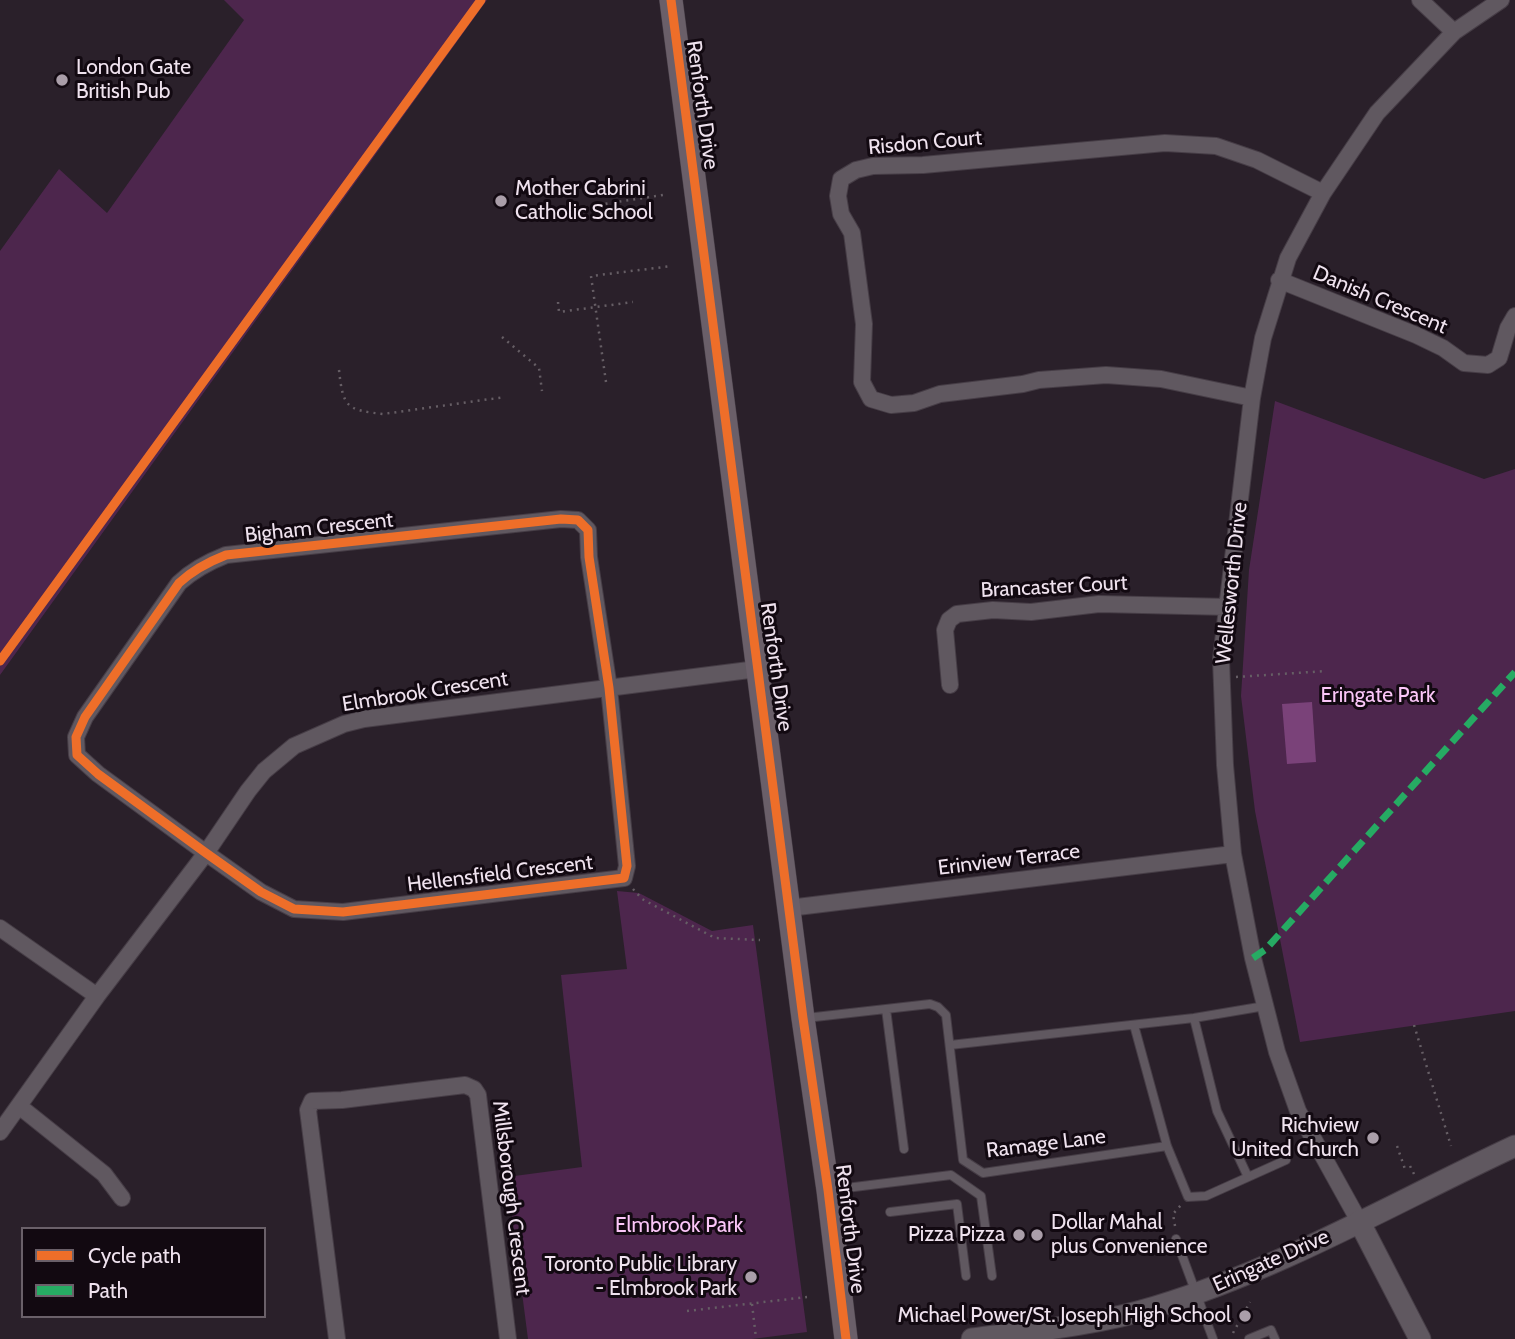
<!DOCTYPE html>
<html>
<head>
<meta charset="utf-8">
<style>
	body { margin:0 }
	#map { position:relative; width:1515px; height:1339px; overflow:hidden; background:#2a202a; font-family:Cabin,sans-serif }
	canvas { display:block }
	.legend { position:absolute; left:21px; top:1227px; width:245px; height:91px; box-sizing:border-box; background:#120911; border:2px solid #6a6069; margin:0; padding:9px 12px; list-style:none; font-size:21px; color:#efe2ee }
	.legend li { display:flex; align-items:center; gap:14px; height:35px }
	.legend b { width:35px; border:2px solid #6a6069 }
</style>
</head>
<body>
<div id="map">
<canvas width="1515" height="1339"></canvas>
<ul class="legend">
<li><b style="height:9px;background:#ee6e29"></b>Cycle path</li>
<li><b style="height:9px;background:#26ab63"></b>Path</li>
</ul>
</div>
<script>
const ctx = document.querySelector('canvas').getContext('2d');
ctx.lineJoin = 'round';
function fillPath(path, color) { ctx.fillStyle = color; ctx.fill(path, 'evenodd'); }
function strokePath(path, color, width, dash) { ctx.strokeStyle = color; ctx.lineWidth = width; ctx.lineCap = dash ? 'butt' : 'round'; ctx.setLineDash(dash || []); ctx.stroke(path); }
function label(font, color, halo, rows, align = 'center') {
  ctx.font = font + ' Cabin,sans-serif'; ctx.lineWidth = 6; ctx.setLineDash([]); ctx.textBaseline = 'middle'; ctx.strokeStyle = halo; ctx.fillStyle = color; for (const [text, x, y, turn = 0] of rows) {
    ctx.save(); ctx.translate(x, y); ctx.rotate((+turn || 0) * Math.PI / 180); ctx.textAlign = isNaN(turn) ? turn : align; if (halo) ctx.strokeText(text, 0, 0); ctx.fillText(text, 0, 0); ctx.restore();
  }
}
fillPath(new Path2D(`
	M224 0H487L0 675V251L59 169 107 213 244 20Z
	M1275 401 1484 479 1515 469V1011L1300 1042 1255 811 1241 696 1249 570Z
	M617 891 639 893 712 931 753 925 807 1332 752 1339H528L507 1177 582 1167 561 975 627 969Z`), '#4d264d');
fillPath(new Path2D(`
	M1312 702 1316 762 1287 764 1282 704Z`), '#7a4279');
const service = new Path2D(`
	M886 1009 904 1149
	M806 1018 930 1004 938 1007 946 1015 963 1160 983 1173 1167 1146
	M1194 1018 1217 1111 1248 1177
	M1134 1025 1167 1146 1188 1197 1206 1196 1286 1160
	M950 1045 1194 1018 1265 1006
	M830 1190 951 1175 981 1196 992 1276
	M890 1212 957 1204 966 1276
	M1176 1239 1213 1339
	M1249 1339 1271 1330 1275 1339`);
const minor = new Path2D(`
	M1420 0 1454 32
	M1279 280 1416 335 1443 348 1464 363 1488 365 1499 358 1508 328 1515 316
	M1252 398 1161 379 1106 375 1039 380 1023 384 940 394 914 403 891 405 871 399 862 382 864 324 852 233 841 214 838 196 841 179 856 170 873 166 923 165 1165 143 1216 146 1257 160 1323 193
	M561 519 578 520 588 530 589 557 609 688 627 866 624 878 343 912 294 909 261 892 206 853 98 774 77 755 76 737 85 717 179 583C193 570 208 562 226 555Z
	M950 685 945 630 949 620 957 614 993 610 1031 612 1099 604 1229 607
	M789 908 1233 854
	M0 928 97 996
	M19 1106 104 1174 122 1198
	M0 1132 97 996 206 853 248 791 264 771 294 746 344 724 364 719 757 669
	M1359 1221 1298 1111 1277 1052 1253 958 1233 854 1225 765 1221 659 1252 398 1263 338 1288 258 1323 193 1377 113 1454 32 1501 0
	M337 1339 308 1110 312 1101 342 1100 465 1085 474 1089 478 1095 508 1339`);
const tertiary = new Path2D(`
	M1359 1221 1420 1339
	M972 1339C1033 1331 1096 1325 1155 1307 1281 1269 1397 1201 1515 1146`);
const secondary = new Path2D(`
	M671 0 803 1018 828 1190 846 1339`);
strokePath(service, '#463d46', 10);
strokePath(minor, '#463d46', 18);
strokePath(tertiary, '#463d46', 23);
strokePath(secondary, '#463d46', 24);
strokePath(new Path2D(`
	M564 210 663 195
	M558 302 559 312 633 302
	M502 337 539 368 542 391
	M339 370C343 407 346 410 383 414L505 397
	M606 382 591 276 672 266
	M1236 677 1326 671
	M633 889 642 899 715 938 760 940
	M1414 1025 1451 1146
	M1397 1146 1405 1169
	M1410 1166 1414 1174
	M1175 1226 1173 1214 1181 1205
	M752 1304 756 1338
	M687 1311 807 1297
	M1233 1333 1250 1302`), '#665e65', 2.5, [2, 5]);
strokePath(service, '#605860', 8);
strokePath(minor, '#605860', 16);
strokePath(tertiary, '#605860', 21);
strokePath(secondary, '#6a5f69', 23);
strokePath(new Path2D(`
	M1253 958 1266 949 1515 672`), '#26ab63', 7, [14, 7]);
strokePath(new Path2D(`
	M671 0 803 1018 828 1190 846 1339
	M561 519 578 520 588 530 589 557 609 688 627 866 624 878 343 912 294 909 261 892 206 853 98 774 77 755 76 737 85 717 179 583C193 570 208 562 226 555Z
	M0 661 481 0`), '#ee6e29', 9);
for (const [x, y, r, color] of [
	[62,80,7,"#aa9ea9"],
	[501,201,7,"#aa9ea9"],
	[1373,1138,7,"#aa9ea9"],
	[1019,1235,7,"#aa9ea9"],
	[1037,1235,7,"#aa9ea9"],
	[751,1277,7,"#aa9ea9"],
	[1245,1316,7,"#aa9ea9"]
]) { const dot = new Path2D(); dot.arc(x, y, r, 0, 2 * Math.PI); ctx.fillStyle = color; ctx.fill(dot); strokePath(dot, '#120911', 2.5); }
label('21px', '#efe2ee', '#120911', [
	["London Gate",76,68,"left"],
	["British Pub",76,92,"left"],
	["Mother Cabrini",515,189,"left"],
	["Catholic School",515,213,"left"],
	["Richview",1359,1126],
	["United Church",1359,1150],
	["Dollar Mahal",1051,1223,"left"],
	["plus Convenience",1051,1247,"left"],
	["Pizza Pizza",1005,1235],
	["Toronto Public Library",737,1265],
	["- Elmbrook Park",737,1289],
	["Michael Power/St. Joseph High School",1231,1316]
], 'right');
label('21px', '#efe2ee', '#120911', [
	["Renforth Drive",702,105,82],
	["Risdon Court",925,143,-5],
	["Danish Crescent",1380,300,23],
	["Bigham Crescent",319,528,-6],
	["Wellesworth Drive",1232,583,-84],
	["Brancaster Court",1054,587,-3],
	["Renforth Drive",776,667,82],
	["Elmbrook Crescent",425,692,-9],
	["Erinview Terrace",1009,860,-7],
	["Hellensfield Crescent",500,874,-7],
	["Ramage Lane",1046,1144,-7],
	["Millsborough Crescent",511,1198,83],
	["Renforth Drive",850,1229,83],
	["Eringate Drive",1271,1261,-24]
]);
label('21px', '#fbc6f8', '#120911', [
	["Eringate Park",1378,696],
	["Elmbrook Park",679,1226]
]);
</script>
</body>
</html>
